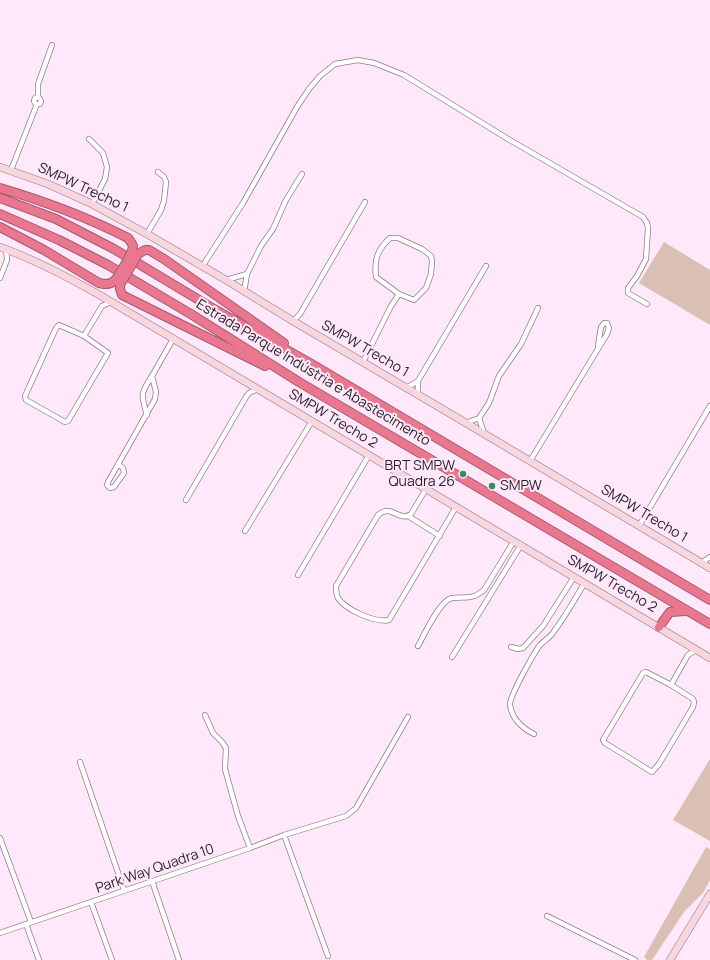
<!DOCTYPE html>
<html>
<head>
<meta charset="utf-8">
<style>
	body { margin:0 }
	canvas { display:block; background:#ffe8fa }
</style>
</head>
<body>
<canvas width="710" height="960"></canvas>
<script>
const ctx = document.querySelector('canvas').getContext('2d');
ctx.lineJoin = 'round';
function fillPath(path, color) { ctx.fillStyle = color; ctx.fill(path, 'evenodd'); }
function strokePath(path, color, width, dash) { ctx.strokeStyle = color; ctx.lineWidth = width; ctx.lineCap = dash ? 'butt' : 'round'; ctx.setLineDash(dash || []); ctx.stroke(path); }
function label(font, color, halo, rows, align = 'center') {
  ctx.font = font + ' Manrope,sans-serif'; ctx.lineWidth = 4; ctx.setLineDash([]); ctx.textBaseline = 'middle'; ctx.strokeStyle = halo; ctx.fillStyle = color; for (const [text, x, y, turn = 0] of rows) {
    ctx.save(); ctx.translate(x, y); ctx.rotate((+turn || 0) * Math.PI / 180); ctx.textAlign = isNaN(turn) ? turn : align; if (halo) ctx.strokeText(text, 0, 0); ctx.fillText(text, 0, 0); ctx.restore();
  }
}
fillPath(new Path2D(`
	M664 242 710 270V325L639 283Z
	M710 759V841L673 820Z
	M706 847 710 849V880L703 893 684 912 652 960H647L644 957Z`), '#dabfb5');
const street = new Path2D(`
	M38 97 35 98 34 101 35 103 37 104H40L41 101 40 99 38 97V84L52 45
	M89 139 103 153 107 167 105 179 92 204
	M11 170 37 104
	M147 234 161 210 164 201 166 182 164 177 158 172
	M202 267 243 203 297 107 309 89 320 76 335 64 358 60 374 63 404 75 508 139 643 217 647 223 648 228 646 259 637 276 628 288V293L647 304
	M0 278 7 260 6 249
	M226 280 247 274
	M244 292 247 274 261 246 273 229 286 200 302 174
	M293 321 300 314 365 202
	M59 325 84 336 108 353 68 421 65 422 26 400 25 396 56 328Z
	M84 336 102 306 111 302
	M363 362 391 306 399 294 414 300 426 288 431 274 432 261 431 256 422 249 398 238H390C377 250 374 260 376 277L399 294
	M418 381V395
	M406 388 418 381 486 266
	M147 415C141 395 140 394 152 376
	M479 418 484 433
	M466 423 479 418 489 403 499 376 521 344 538 308
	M530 461 607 334 609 328 607 323H604L601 327 598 346
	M118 464 123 468 124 473 114 487 110 488 107 485 108 482 155 399 156 392 152 376 173 339
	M426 489 411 514C399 523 392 503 378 515L336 586C336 591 336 594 338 598 346 610 375 623 389 620L456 507
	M186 500 246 397 249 393 258 389
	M408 516 440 536
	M639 526 710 406
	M245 531 312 421
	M701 563 710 557
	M298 575 369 455
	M418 646C424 635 440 600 452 598 466 596 470 601 484 590L514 541
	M511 647 518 649 523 648 543 626 574 577
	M452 657 521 545
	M646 672 671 685 693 699 694 702 693 707 659 764 652 772 605 743 603 740 643 673Z
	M671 685 688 655 696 650
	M205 715 213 733 222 742 226 748 225 769 238 816 250 848
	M534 734C522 728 512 718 510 705 509 697 534 653 540 645 545 640 551 637 555 630 566 615 575 599 584 584
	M80 762 124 890
	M284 835 328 956
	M0 838 31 922
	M152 881 179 960
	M91 902 112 960
	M547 916 635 960
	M26 924 39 960
	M0 933 250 848 284 835 346 816 356 808 408 717`);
const secondary = new Path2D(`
	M0 167 48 184 90 203 147 234 226 280 293 321 466 423 710 568
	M0 247C36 260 70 278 103 297L710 658
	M670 960 710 894`);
const highway = new Path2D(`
	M0 188C44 201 87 217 128 238
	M0 198 56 219 114 249 209 306 310 363 710 600
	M0 214 59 240 108 265 194 316 299 382 710 624
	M0 227 44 250 99 283 104 284
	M149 250 164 259 284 343
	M122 295 265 366
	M659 627 670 612 686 611`);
strokePath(street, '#8f7b8b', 6);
strokePath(secondary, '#8f7b8b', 8);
strokePath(highway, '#a65a6b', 10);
strokePath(street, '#fff', 4.5);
strokePath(secondary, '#f8d6dd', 7);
strokePath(highway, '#e9778f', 8);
const highwayBridge = new Path2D(`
	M104 284C107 284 110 284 113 282 118 278 133 252 133 246 132 243 130 241 128 238
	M122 295 120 289V285L138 254 145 250H149`);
strokePath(highwayBridge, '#a65a6b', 10, []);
strokePath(highwayBridge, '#e9778f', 8);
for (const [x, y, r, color] of [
	[463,474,4,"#358e63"],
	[492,486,4,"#358e63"]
]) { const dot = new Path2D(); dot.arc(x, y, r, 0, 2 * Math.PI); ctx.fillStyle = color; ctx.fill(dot); strokePath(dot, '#ffe8fa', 1.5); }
label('14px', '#2b2329', '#ffe8fa', [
	["SMPW Trecho 1",83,188,25],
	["SMPW Trecho 1",365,349,30],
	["Estrada Parque Indústria e Abastecimento",313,373,31],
	["SMPW Trecho 2",333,419,31],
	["SMPW Trecho 1",644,514,31],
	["SMPW Trecho 2",612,584,30],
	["Park Way Quadra 10",155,869,-19]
]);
label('14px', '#2b2329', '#ffe8fa', [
	["BRT SMPW",455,466],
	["Quadra 26",455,482],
	["SMPW",500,486,"left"]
], 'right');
</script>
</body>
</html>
